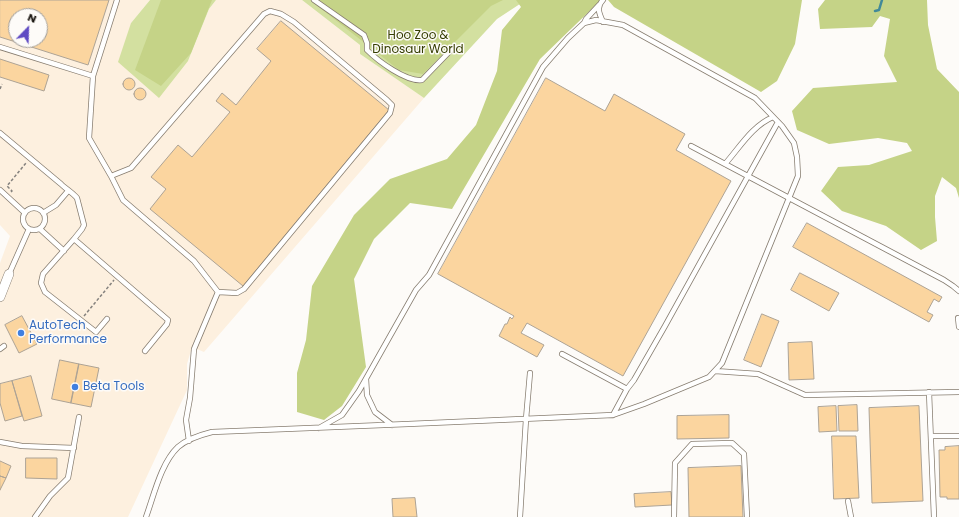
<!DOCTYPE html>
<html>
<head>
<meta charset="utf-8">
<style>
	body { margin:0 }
	#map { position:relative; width:959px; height:517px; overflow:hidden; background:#fdfbf8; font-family:Poppins,sans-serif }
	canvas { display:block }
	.north { position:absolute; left:8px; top:8px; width:40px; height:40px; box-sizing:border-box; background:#fdfbf8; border:1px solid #a19e9a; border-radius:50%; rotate:23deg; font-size:11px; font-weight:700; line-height:16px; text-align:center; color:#17130e }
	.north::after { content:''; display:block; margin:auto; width:14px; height:18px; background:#5f4bc3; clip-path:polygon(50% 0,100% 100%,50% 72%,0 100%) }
</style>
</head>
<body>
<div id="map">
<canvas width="959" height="517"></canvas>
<div class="north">N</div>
</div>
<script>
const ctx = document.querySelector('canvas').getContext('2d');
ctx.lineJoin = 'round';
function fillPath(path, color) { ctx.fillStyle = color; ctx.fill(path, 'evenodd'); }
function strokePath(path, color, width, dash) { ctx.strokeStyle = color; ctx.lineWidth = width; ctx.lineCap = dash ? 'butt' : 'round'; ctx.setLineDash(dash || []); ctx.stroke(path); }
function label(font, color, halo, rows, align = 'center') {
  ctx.font = font + ' Poppins,sans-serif'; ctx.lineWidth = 3; ctx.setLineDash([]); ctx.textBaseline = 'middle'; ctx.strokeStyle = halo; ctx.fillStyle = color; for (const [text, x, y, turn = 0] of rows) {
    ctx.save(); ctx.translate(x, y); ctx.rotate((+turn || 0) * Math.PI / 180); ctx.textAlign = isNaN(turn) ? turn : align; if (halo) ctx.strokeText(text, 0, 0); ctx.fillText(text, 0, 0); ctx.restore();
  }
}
fillPath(new Path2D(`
	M0 0H150L131 23 188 61 209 9 216 0H302L360 45V54L424 98 204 352 192 347 187 364V390L128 517H0V263L10 236 0 225ZM16 16H40V40H16Z`), '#fdf0df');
fillPath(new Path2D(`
	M150 0H216L209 9 188 61 159 98 118 62 131 23Z
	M302 0H526L497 19 424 98 360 54V45Z`), '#d3e0a0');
fillPath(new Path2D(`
	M161 0H212L191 53 161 86 135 70Z
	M310 0H503L491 6 423 74 399 70Z
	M516 0H601L540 59 452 209 410 203 374 239 354 279 366 367 342 406 324 420 297 412V373L306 340 312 286 354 215 390 179 447 159 476 125 497 71 502 30 521 7Z
	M608 0H802L795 44 777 81 761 92 614 7Z
	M825 0H927L928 25 937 69 959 92V198L956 188 942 177 935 196V217L937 241 921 250 886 226 842 211 821 191 838 167 869 165 912 151 907 143 878 138 829 144 797 130 792 111 813 88 897 82 884 56 890 19 880 16 872 27 820 29 818 9Z`), '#c5d387');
strokePath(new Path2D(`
	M875 11 879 10 882 0`), '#428999', 2.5);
const building = new Path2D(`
	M0 0H109L88 65 0 37ZM16 16H40V40H16Z
	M281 21 389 110 243 286 150 209 166 189 151 177 178 145 192 157 230 112 216 101 222 93 236 105 271 61 257 49Z
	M0 59 49 75 44 91 0 77Z
	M123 84a6 6 0 1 1 12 0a6 6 0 1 1-12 0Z
	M546 78 605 111 614 94 685 134 676 150 731 181 623 376 527 323 521 333 544 345 537 357 499 336 505 324H507L510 317 512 319 514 316 438 274Z
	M134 94a6 6 0 1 1 12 0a6 6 0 1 1-12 0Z
	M807 223 942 297 939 302 934 299 927 312 933 315 929 322 793 247Z
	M800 273 839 293 829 311 791 290Z
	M762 314 779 321 761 367 744 360Z
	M22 316 37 344 19 353 5 325Z
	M812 342 814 379 789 380 788 343Z
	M60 360 79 364 71 403 52 399Z
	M79 364 99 368 91 407 71 403Z
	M31 376 42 416 24 421 12 381Z
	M12 381 22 416 5 421 0 403V384Z
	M857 405 858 431H839L838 406Z
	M836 406 837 431 819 432 818 407Z
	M919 406 923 501 872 503 869 408Z
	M729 415V438L677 439V416Z
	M832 436H856L859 498 834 499Z
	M959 446V499H947V497H940L939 450H945V447Z
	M26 458H57V479L26 478Z
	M0 461 11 466 6 478 0 476Z
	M741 466 743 517H689L688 468Z
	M0 476 6 478 0 490Z
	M671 492 672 505 635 507 634 494Z
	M415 498 417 517H393L392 499Z`);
fillPath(building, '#fbd59f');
strokePath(building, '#ada395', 1);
const lane = new Path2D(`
	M117 0 93 76 89 138 111 176 123 200 194 261 218 292
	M314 0 364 35 367 43V50C378 61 406 82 422 80L452 49
	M603 22C599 13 596 7 603 0
	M584 23 586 19 599 5
	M0 47 93 76
	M0 133 61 184C66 189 73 193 77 198L84 225 82 229 74 239 168 320 167 324 145 351
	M691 146 944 280 953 286 959 291
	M725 164C740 147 752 126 773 117
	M111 176 131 168 264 14 270 11 281 14 294 22 387 100 392 105 390 113 244 289 237 293 218 292
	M0 190 25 213
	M23 219a11 11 0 1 1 22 0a11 11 0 1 1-22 0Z
	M43 213 56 205 68 191
	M40 229 64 251
	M74 239 43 274 41 283 45 292 96 332 107 319
	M9 274 29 229
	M958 318 959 327
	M0 349 4 346
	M562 354 627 389 613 415
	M715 371 758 374 805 395 959 392
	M366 379 367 395 375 412 392 425
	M627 389 634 380 665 326 778 122
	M929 392 934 517
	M931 436H959
	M189 441 186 420 190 398 194 349 218 292
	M0 442 22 446 74 448
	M848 501 851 517
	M35 517 50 496 68 478 79 417
	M146 517C154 495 161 463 178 447 187 439 200 435 212 432 346 427 479 421 613 415L644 404 709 377 722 363 798 176 797 157 794 143 782 126 755 98 623 25 596 20 584 23 568 38 543 67 429 275 416 290 359 391 342 415 319 428
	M520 517 526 419 530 373
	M674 517 675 463 692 444 732 443 744 454 747 517`);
const street = new Path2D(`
	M0 297 9 274`);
strokePath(lane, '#877d70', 6);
strokePath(street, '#877d70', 10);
strokePath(new Path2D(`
	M0 89 2 84
	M11 192 12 191 7 186 26 163
	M84 316 114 280`), '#85827e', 1.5, [3, 2]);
strokePath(lane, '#fff', 4.5);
strokePath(street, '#fff', 9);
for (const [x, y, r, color] of [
	[21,333,4,"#3f7fe0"],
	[75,387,4,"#3f7fe0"]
]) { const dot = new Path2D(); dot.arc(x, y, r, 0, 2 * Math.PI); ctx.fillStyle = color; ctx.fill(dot); strokePath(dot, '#fdfbf8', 1.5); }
label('12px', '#353d01', '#fdfbf8', [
	["Hoo Zoo &",418,36],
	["Dinosaur World",418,50]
]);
label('12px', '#366cbe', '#fdfbf8', [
	["AutoTech",29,326],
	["Performance",29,340],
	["Beta Tools",83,387]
], 'left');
</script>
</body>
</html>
